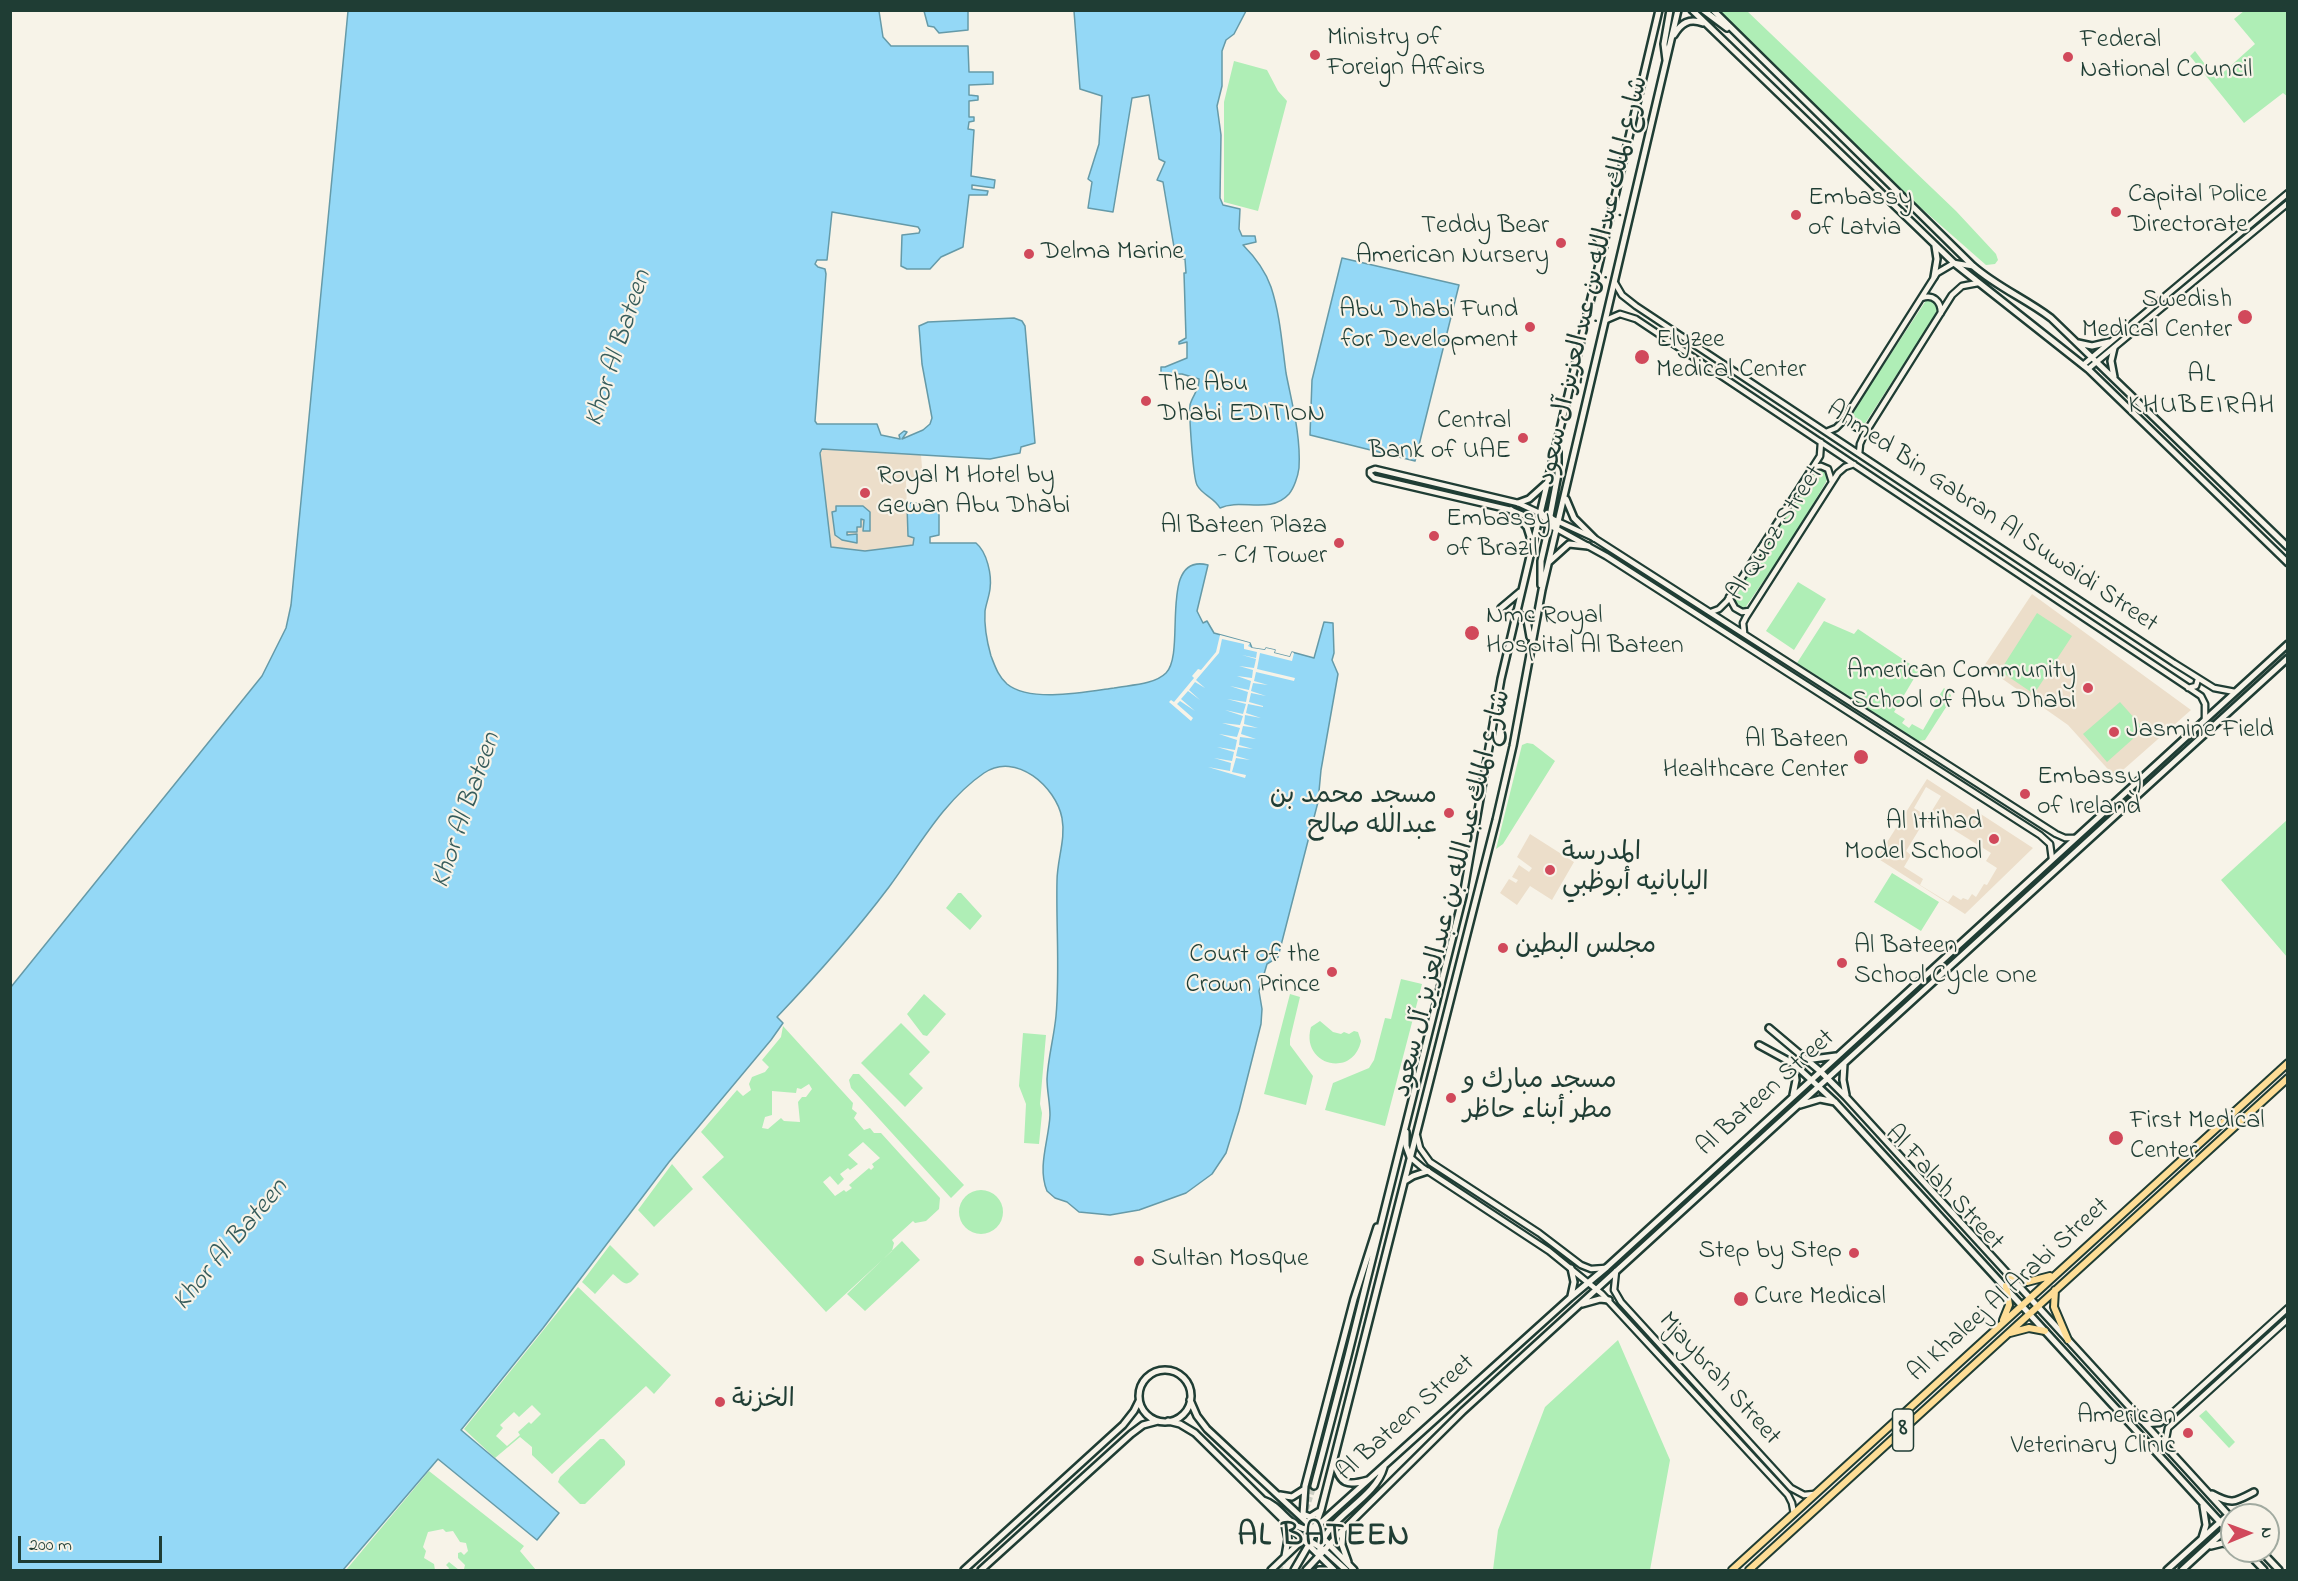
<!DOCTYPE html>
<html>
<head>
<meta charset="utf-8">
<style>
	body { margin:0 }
	#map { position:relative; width:2298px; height:1581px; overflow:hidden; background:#f7f3e8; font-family:"Indie Flower",sans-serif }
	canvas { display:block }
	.frame { position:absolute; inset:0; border:12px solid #1f3d34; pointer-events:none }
	.north { position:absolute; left:2220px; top:1503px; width:60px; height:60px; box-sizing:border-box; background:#f7f3e8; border:2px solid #a1aaa0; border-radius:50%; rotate:89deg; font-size:16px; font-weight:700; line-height:24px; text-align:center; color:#1f3d34 }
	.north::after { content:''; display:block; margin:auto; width:21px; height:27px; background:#d1495b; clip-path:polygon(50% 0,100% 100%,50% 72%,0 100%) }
	.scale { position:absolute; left:18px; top:1536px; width:144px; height:27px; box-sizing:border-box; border:3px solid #1f3d34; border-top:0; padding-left:8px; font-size:18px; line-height:21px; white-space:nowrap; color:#1f3d34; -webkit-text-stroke:4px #f7f3e8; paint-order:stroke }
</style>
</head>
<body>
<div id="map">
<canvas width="2298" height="1581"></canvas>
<div class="frame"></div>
<div class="north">N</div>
<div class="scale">200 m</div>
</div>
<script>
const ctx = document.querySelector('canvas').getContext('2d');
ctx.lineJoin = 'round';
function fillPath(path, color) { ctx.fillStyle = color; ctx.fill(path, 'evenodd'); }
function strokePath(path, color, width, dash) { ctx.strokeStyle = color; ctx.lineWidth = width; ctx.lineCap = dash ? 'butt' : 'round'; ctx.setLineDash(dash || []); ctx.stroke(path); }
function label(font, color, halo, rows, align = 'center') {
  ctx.font = font + ' "Indie Flower","Playpen Sans Arabic",sans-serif'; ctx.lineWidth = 4.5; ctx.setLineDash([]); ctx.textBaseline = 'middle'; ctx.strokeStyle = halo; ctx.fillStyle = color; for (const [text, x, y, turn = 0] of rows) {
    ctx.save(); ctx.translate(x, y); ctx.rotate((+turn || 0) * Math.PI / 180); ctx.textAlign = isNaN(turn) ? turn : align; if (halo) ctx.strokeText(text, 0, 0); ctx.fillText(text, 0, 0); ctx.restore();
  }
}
fillPath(new Path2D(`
	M825 448 921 455 923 480 906 481 908 536 914 538 913 545 866 551 831 547 820 453Z
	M2032 594 2191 710 2115 777 2068 725 1984 666Z
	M1927 779 2033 848 1965 914 1877 858ZM1926 787 1941 796 1928 817 1914 808ZM1937 811 1957 824 1954 830 1991 853 1986 861 1997 868 1987 885 1984 884 1976 897 1972 894 1968 900 1963 898 1961 900 1953 895 1948 902 1920 885 1923 879 1904 867 1911 855 1906 851 1925 820 1929 823Z
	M1530 834 1574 862 1552 900 1530 886 1517 905 1500 893 1509 879 1516 883 1518 880 1512 877 1519 865 1529 872 1532 868 1517 857Z`), '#ecdeca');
fillPath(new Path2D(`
	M1718 11H1747L1956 211 1996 254 1998 260 1995 264 1986 265 1888 179Z
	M2244 11H2287L2288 97 2283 93 2244 123 2190 56 2195 51 2216 79 2255 44 2234 19Z
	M1234 61 1267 70 1278 91 1287 101 1258 211 1224 202V102Z
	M1929 299 1935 300 1939 306 1938 311 1864 425 1861 427 1853 426 1850 416 1925 302Z
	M1822 469 1828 475 1826 482 1791 541 1745 608 1740 610 1733 602C1747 576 1800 480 1822 469Z
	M1798 582 1826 599 1794 650 1766 631Z
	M2037 613 2072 636 2034 694 2000 671Z
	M1824 621 1854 634 1858 629 1919 670 1894 712 1905 719 1902 723 1909 728 1912 724 1923 730 1938 704 1935 702 1944 688 1951 695 1950 701 1925 740 1918 741 1797 663Z
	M2120 702 2144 729 2107 762 2083 734Z
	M1527 743 1533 744 1555 761 1503 844 1496 849 1522 745Z
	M2287 820V957L2221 880Z
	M1892 873 1939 902 1921 931 1874 902Z
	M958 893H961L982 916 970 930 946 908Z
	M1401 979 1422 984 1385 1126 1325 1110 1333 1083 1369 1068 1374 1060 1385 1018 1391 1019Z
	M924 994 946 1014 927 1036 923 1035 907 1014Z
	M1290 994 1300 997 1290 1039V1045L1313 1076 1306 1105 1264 1094Z
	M1320 1021 1333 1032 1341 1034 1344 1032 1349 1034 1354 1031 1358 1032 1361 1041C1353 1079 1300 1065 1311 1027Z
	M901 1023 930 1052 909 1074 923 1088 905 1107 861 1063Z
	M783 1026 853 1103 852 1109 857 1113 854 1118 864 1130 870 1128 874 1133H881L940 1198 939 1209 926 1221 915 1223 913 1221 892 1240 894 1243 892 1251 826 1312 702 1177 724 1157 701 1132 737 1090 743 1096 751 1090 749 1084 752 1077 765 1072 769 1067 762 1060 781 1037ZM809 1084 812 1089 806 1097H802L798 1102 800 1122 784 1121 781 1118 768 1129 762 1128 765 1117 772 1115V1091L796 1093 797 1088 801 1089ZM863 1142 880 1158 872 1164 874 1167 871 1170 869 1168 849 1185 852 1188 846 1192 844 1190 835 1196 823 1182 830 1176 838 1185 844 1179 840 1174 848 1168 850 1170 858 1164 848 1155Z
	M1023 1033 1046 1035 1040 1104 1042 1113 1039 1144 1024 1143 1026 1104 1019 1086Z
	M853 1074H859L964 1185 951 1198 851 1088 849 1080Z
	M672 1164 693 1189 654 1227 638 1210Z
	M959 1212a22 22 0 1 1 44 0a22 22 0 1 1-44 0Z
	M902 1241 920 1260 865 1311 847 1294Z
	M610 1245 639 1274C626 1288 626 1285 613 1274L595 1294 582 1282Z
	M578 1287 671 1375 654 1394 646 1386 552 1474 532 1455V1447L520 1437 495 1458 464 1429ZM532 1405 541 1414 531 1424 529 1422 518 1432 520 1435 507 1446 496 1436 503 1428 500 1425 514 1412 519 1417Z
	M1618 1340 1670 1460 1650 1570H1493L1498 1530 1545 1407Z
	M2206 1410 2235 1442 2229 1448 2199 1416Z
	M600 1439H604L625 1461V1465L585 1504H580L558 1482 560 1477Z
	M429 1471 524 1546 520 1551 536 1570H448L449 1568 446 1565 449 1562 459 1570 464 1569 465 1565 458 1558V1553L461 1552 464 1555 468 1551 466 1543 460 1542 453 1531 446 1532 443 1529 428 1532 423 1547 426 1551 424 1558 434 1564 435 1570H346Z`), '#afeeb6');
const water = new Path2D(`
	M348 11H879L883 37 891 46H968L969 72H993V84L969 85V95L978 96V100L969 101V117H974V121L969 122 968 129 974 130 971 176 995 180 994 188 972 185V189L988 191 987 195H969L963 247 941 257 930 269H907L901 266 902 235 919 233 920 230 918 227 832 212 827 260H817L815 264 818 267 825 269 826 274 815 421 817 424H877L881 435 900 439 899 435 904 431 907 432 902 439 923 430 930 424 932 418 922 364 919 326 928 322 1014 318 1022 321 1025 326 1035 443 1021 447 1020 453 990 459 822 449 820 453 831 547 865 551 913 545 914 538 908 536 907 505 910 503 937 504 939 508V535L930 537V543H976C987 552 992 575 990 589 989 597 986 604 985 611 984 626 987 642 991 656 995 666 998 676 1007 684 1030 703 1086 692 1114 688 1129 685 1154 685 1166 673 1187 652 1157 552 1208 565L1197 611 1203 623 1207 621 1214 633 1250 643 1252 648 1265 650 1266 648 1275 650 1274 653 1290 657 1292 652 1314 658 1324 622 1333 623 1334 653 1332 660 1338 674 1321 770 1318 802 1278 957 1267 964 1259 991 1262 1009 1261 1024 1239 1111 1226 1153 1212 1174 1186 1193 1139 1210 1110 1215 1079 1212 1067 1202 1055 1198 1047 1191C1037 1167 1049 1140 1050 1115 1050 1103 1047 1091 1047 1079 1048 1058 1054 1037 1056 1016 1060 972 1056 926 1057 881 1057 860 1066 839 1062 818 1056 787 1016 751 984 773 943 801 918 848 889 887 855 932 816 976 777 1017L783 1023 771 1040 669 1162 543 1328 461 1430 559 1513 537 1540 438 1459 343 1570H11V987L262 676 286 628 291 605Z
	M924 11H968V30L939 33 934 27 928 26Z
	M1074 11H1246L1234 34 1226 40 1222 51V86L1217 106 1221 135 1220 198 1223 205 1240 209 1239 229 1242 236H1255L1256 242 1243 245C1256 258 1265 270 1271 287 1280 314 1282 344 1286 373 1292 404 1301 436 1299 468 1298 476 1294 488 1289 494 1270 515 1241 498 1220 508 1214 497 1202 495 1197 485 1193 477 1189 415 1190 405 1192 396 1200 389 1199 379L1182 374H1161V367H1165L1187 358V342L1179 344V342L1186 338 1184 273H1186L1185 259H1176L1163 182 1157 180 1165 162 1159 159 1149 95 1132 98 1113 212 1088 208 1092 182 1088 179 1099 144 1102 96 1080 89Z
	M1342 258 1459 285 1415 461 1310 435 1312 380Z
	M836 506H863L870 512V531H863L864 520 861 519V527H857V532H847V535L857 534V543L842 540 835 535 832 512 836 511Z`);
fillPath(water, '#94d8f6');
strokePath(water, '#659aa8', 1.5);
fillPath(new Path2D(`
	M1220 635 1250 643 1248 646 1252 648 1265 650 1266 648 1275 650 1274 653 1290 657 1292 652 1294 653 1292 661 1260 653 1257 669 1295 678 1294 681 1256 672 1254 681 1268 685 1253 683 1251 691 1266 696 1251 693 1249 702 1263 706V707L1248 704 1246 713 1261 718 1245 715 1244 724 1258 728 1243 726 1241 734 1256 739 1240 737 1239 745 1253 749 1238 747 1236 756 1250 760 1236 758 1232 772 1246 775 1245 778 1208 767 1230 771 1231 763 1214 758 1232 761 1234 752 1217 747 1235 750 1237 740 1219 734 1237 737 1240 728 1222 723 1240 725 1243 716 1225 710 1243 714 1246 704 1227 699 1246 702 1248 692 1230 686 1249 690 1251 681 1237 676 1252 678 1253 670 1239 666 1254 668 1256 659 1242 655 1256 658 1257 652 1244 649V644L1222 639 1219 653 1196 680 1205 688 1195 682 1189 690 1200 700 1188 691 1181 699 1195 711 1180 701 1177 704 1193 718 1191 721 1169 702 1171 700 1174 702 1194 678 1192 676 1198 669 1201 670 1216 652Z`), '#f7f3e8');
strokePath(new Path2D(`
	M1279 1570 1297 1539 1314 1486`), '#cccfc4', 5, [5, 2.5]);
const tertiary = new Path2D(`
	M1615 283 1622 295 1636 306 2174 663 2214 688 2235 692
	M1922 298C1933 294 1941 301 1941 313
	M1606 320 1620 314 1636 319 2201 696 2205 704V719
	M2083 365 2288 193
	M2088 369 2288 203
	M1848 413C1848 425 1857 432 1868 427
	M1826 432 1836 428 1843 421 1937 273 1954 263 1972 266
	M1859 454 1860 444 1864 435 1952 295 1962 286 1978 283
	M1813 467 1821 466 1828 469 1832 482
	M1729 597 1735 608 1742 612 1749 611
	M1711 612 1719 609 1727 601 1820 456 1821 442
	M1744 633 1743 623 1746 617 1838 473 1845 467 1854 464
	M2188 688 2196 686 2198 679
	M2052 859 2050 844 2040 835 1606 556 1557 529 1511 510 1374 478 1370 474V471L1375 469 1518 503 1594 538 2056 834 2065 838H2075
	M1417 1136 1420 1148 1430 1162 1539 1233 1581 1265 1591 1269 1605 1268
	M1410 1157 1423 1168 1549 1251 1602 1294 1788 1495 1792 1503 1794 1514
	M1616 1271 1614 1290 1621 1302 1791 1488 1804 1495 1814 1494
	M2146 1424 2160 1423 2168 1417 2288 1308
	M2165 1444 2168 1428 2288 1319`);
const secondary = new Path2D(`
	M1692 10 1954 263 2088 369 2288 563
	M1703 10 1727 28
	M1713 10 1973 266C1997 287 2026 299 2051 318L2288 547
	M1674 35C1681 23 1689 18 1703 23
	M1666 60 1664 44 1670 10
	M1597 238 1604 247
	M1934 277 1937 259 1935 246
	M2078 343 2092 346 2109 342
	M2114 348 2111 361 2114 377
	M1566 499 1574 518 1594 538
	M1518 503 1529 499 1549 481
	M1511 510 1527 527 1532 543
	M1557 529 1550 516 1558 474V450
	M1549 562 1569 544 1588 546
	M1541 585V561L1549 526 1541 512
	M1501 608 1520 592
	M1516 612 1527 620 1530 637
	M1769 1028 1820 1071 1846 1097 2232 1519
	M1759 1045 1794 1064 1835 1102 2232 1535
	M1805 1060 1836 1056
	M1844 1064 1843 1080 1846 1095
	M1793 1095 1796 1080 1794 1064
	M1800 1105 1820 1099 1835 1102
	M1406 1132V1146L1410 1157
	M1405 1181 1413 1176 1428 1171
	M1571 1296 1574 1282 1571 1268
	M1582 1304 1600 1299 1609 1300
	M1139 1396a26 26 0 1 1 52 0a26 26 0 1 1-52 0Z
	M1190 1400 1197 1416 1207 1429 1314 1529 1354 1570
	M1168 1421 1180 1424 1195 1433 1334 1570
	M1334 1462C1341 1485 1346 1486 1368 1480
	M1314 1486 1348 1356 1463 896 1501 679 1659 10
	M2212 1494C2232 1505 2235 1502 2254 1492
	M1280 1495 1292 1497 1303 1490
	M1263 1500C1283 1506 1291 1533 1314 1529
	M1318 1512 1310 1517 1303 1514 1305 1486 1354 1299 1377 1227
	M1285 1525 1288 1539 1285 1556
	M1343 1530 1342 1545 1348 1562
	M2202 1538 2206 1525 2203 1506
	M1310 1541 1324 1550 1346 1570
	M2211 1546 2223 1543 2232 1545
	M2246 1551 2264 1570
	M2261 1551 2279 1570
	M1319 1556C1321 1517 1374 1503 1384 1467
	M964 1570 1123 1425 1134 1411 1139 1401
	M981 1570 1131 1434 1143 1425 1158 1421
	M1271 1570 1314 1529 1570 1298 1607 1267 2288 644
	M1294 1570 1308 1546 1321 1510 1496 820 1513 746 1542 590 1678 10
	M1306 1570 1344 1529 1463 1411 2288 658
	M1319 1570H1327
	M2167 1570 2228 1515
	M2182 1570 2232 1524`);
const trunk = new Path2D(`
	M2011 1276 2027 1282 2050 1276
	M2055 1290 2054 1307 2068 1340
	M2003 1320 2009 1305 2006 1286
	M2010 1333 2029 1328 2045 1331
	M1732 1570 2288 1063
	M1749 1570 2288 1078`);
strokePath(tertiary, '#1f3d34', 9);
strokePath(secondary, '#1f3d34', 10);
strokePath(trunk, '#1f3d34', 10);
strokePath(tertiary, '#f7f3e8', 4.5);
strokePath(secondary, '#f7f3e8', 5);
strokePath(trunk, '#fedd96', 6);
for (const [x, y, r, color] of [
	[1315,55,6,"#d1495b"],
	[2068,57,6,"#d1495b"],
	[2116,212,6,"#d1495b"],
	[1796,215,6,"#d1495b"],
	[1561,243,6,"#d1495b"],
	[1029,254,6,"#d1495b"],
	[2245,317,8,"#d1495b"],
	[1530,327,6,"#d1495b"],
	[1642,357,8,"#d1495b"],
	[1146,401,6,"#d1495b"],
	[1523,438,6,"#d1495b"],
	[865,493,6,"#d1495b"],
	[1434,536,6,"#d1495b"],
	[1339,543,6,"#d1495b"],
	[1472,633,8,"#d1495b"],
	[2088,688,6,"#d1495b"],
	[2114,732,6,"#d1495b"],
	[1861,757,8,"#d1495b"],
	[2025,794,6,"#d1495b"],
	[1449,813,6,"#d1495b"],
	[1994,839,6,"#d1495b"],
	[1550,870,6,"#d1495b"],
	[1503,948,6,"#d1495b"],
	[1842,963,6,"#d1495b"],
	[1332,972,6,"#d1495b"],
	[1451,1098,6,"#d1495b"],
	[2116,1138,8,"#d1495b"],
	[1854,1253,6,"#d1495b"],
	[1139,1261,6,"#d1495b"],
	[1741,1299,8,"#d1495b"],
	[720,1402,6,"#d1495b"],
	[2188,1433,6,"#d1495b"]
]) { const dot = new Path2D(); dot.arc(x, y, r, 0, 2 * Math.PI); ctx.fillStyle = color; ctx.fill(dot); strokePath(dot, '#f7f3e8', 2); }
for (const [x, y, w] of [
	[1903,1430,21]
]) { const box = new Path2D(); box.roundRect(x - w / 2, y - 21, w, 42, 4.5); ctx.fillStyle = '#f7f3e8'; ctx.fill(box); strokePath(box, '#1f3d34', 1.5); }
label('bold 24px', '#1f3d34', null, [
	["8",1903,1430]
]);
label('26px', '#1f3d34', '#f7f3e8', [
	["Ministry of",1327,40],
	["Foreign Affairs",1327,70],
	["Federal",2080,42],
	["National Council",2080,72],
	["Capital Police",2128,197],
	["Directorate",2128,227],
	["Embassy",1808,200],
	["of Latvia",1808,230],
	["Teddy Bear",1549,228,"right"],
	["American Nursery",1549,258,"right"],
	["Delma Marine",1041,254],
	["Swedish",2232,302,"right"],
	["Medical Center",2232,332,"right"],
	["Abu Dhabi Fund",1518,312,"right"],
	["for Development",1518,342,"right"],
	["Elyzee",1656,342],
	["Medical Center",1656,372],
	["The Abu",1158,386],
	["Dhabi EDITION",1158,416],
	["Central",1511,423,"right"],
	["Bank of UAE",1511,453,"right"],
	["Royal M Hotel by",877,478],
	["Gewan Abu Dhabi",877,508],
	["Embassy",1446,521],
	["of Brazil",1446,551],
	["Al Bateen Plaza",1327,528,"right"],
	["- C1 Tower",1327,558,"right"],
	["Nmc Royal",1486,618],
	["Hospital Al Bateen",1486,648],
	["American Community",2076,673,"right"],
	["School of Abu Dhabi",2076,703,"right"],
	["Jasmine Field",2126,732],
	["Al Bateen",1848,742,"right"],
	["Healthcare Center",1848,772,"right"],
	["Embassy",2037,779],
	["of Ireland",2037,809],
	["مسجد محمد بن",1437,798,"right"],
	["عبدالله صالح",1437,828,"right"],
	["Al Ittihad",1982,824,"right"],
	["Model School",1982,854,"right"],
	["المدرسة",1562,855],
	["اليابانيه أبوظبي",1562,885],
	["مجلس البطين",1515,948],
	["Al Bateen",1854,948],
	["School Cycle One",1854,978],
	["Court of the",1320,957,"right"],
	["Crown Prince",1320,987,"right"],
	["مسجد مبارك و",1463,1083],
	["مطر أبناء حاظر",1463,1113],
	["First Medical",2130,1123],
	["Center",2130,1153],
	["Step by Step",1842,1253,"right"],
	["Sultan Mosque",1151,1261],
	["Cure Medical",1754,1299],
	["الخزنة",732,1402],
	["American",2176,1418,"right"],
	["Veterinary Clinic",2176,1448,"right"]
], 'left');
label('26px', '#1f3d34', '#f7f3e8', [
	["شارع الملك عبدالله بن عبدالعزيز آل سعود",1595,281,-77],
	["Ahmed Bin Gabran Al Suwaidi Street",1991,518,34],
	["Al Quoz Street",1777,534,-57],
	["شارع الملك عبدالله بن عبدالعزيز آل سعود",1454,894,-76],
	["Al Bateen Street",1767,1094,-42],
	["Al Falah Street",1943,1189,47],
	["Al Khaleej Al Arabi Street",2010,1291,-42],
	["Mjaybrah Street",1718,1380,48],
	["Al Bateen Street",1407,1419,-42]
]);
label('italic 27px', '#365c5b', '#f7f3e8', [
	["Khor Al Bateen",620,349,-72],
	["Khor Al Bateen",468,811,-71],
	["Khor Al Bateen",232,1246,-50]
]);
ctx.letterSpacing = '1.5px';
label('27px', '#1f3d34', '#f7f3e8', [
	["AL",2202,377],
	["KHUBEIRAH",2202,408]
]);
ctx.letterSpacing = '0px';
ctx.letterSpacing = '1.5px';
label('bold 32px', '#1f3d34', '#f7f3e8', [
	["AL BATEEN",1324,1539]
]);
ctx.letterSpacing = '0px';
</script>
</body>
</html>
